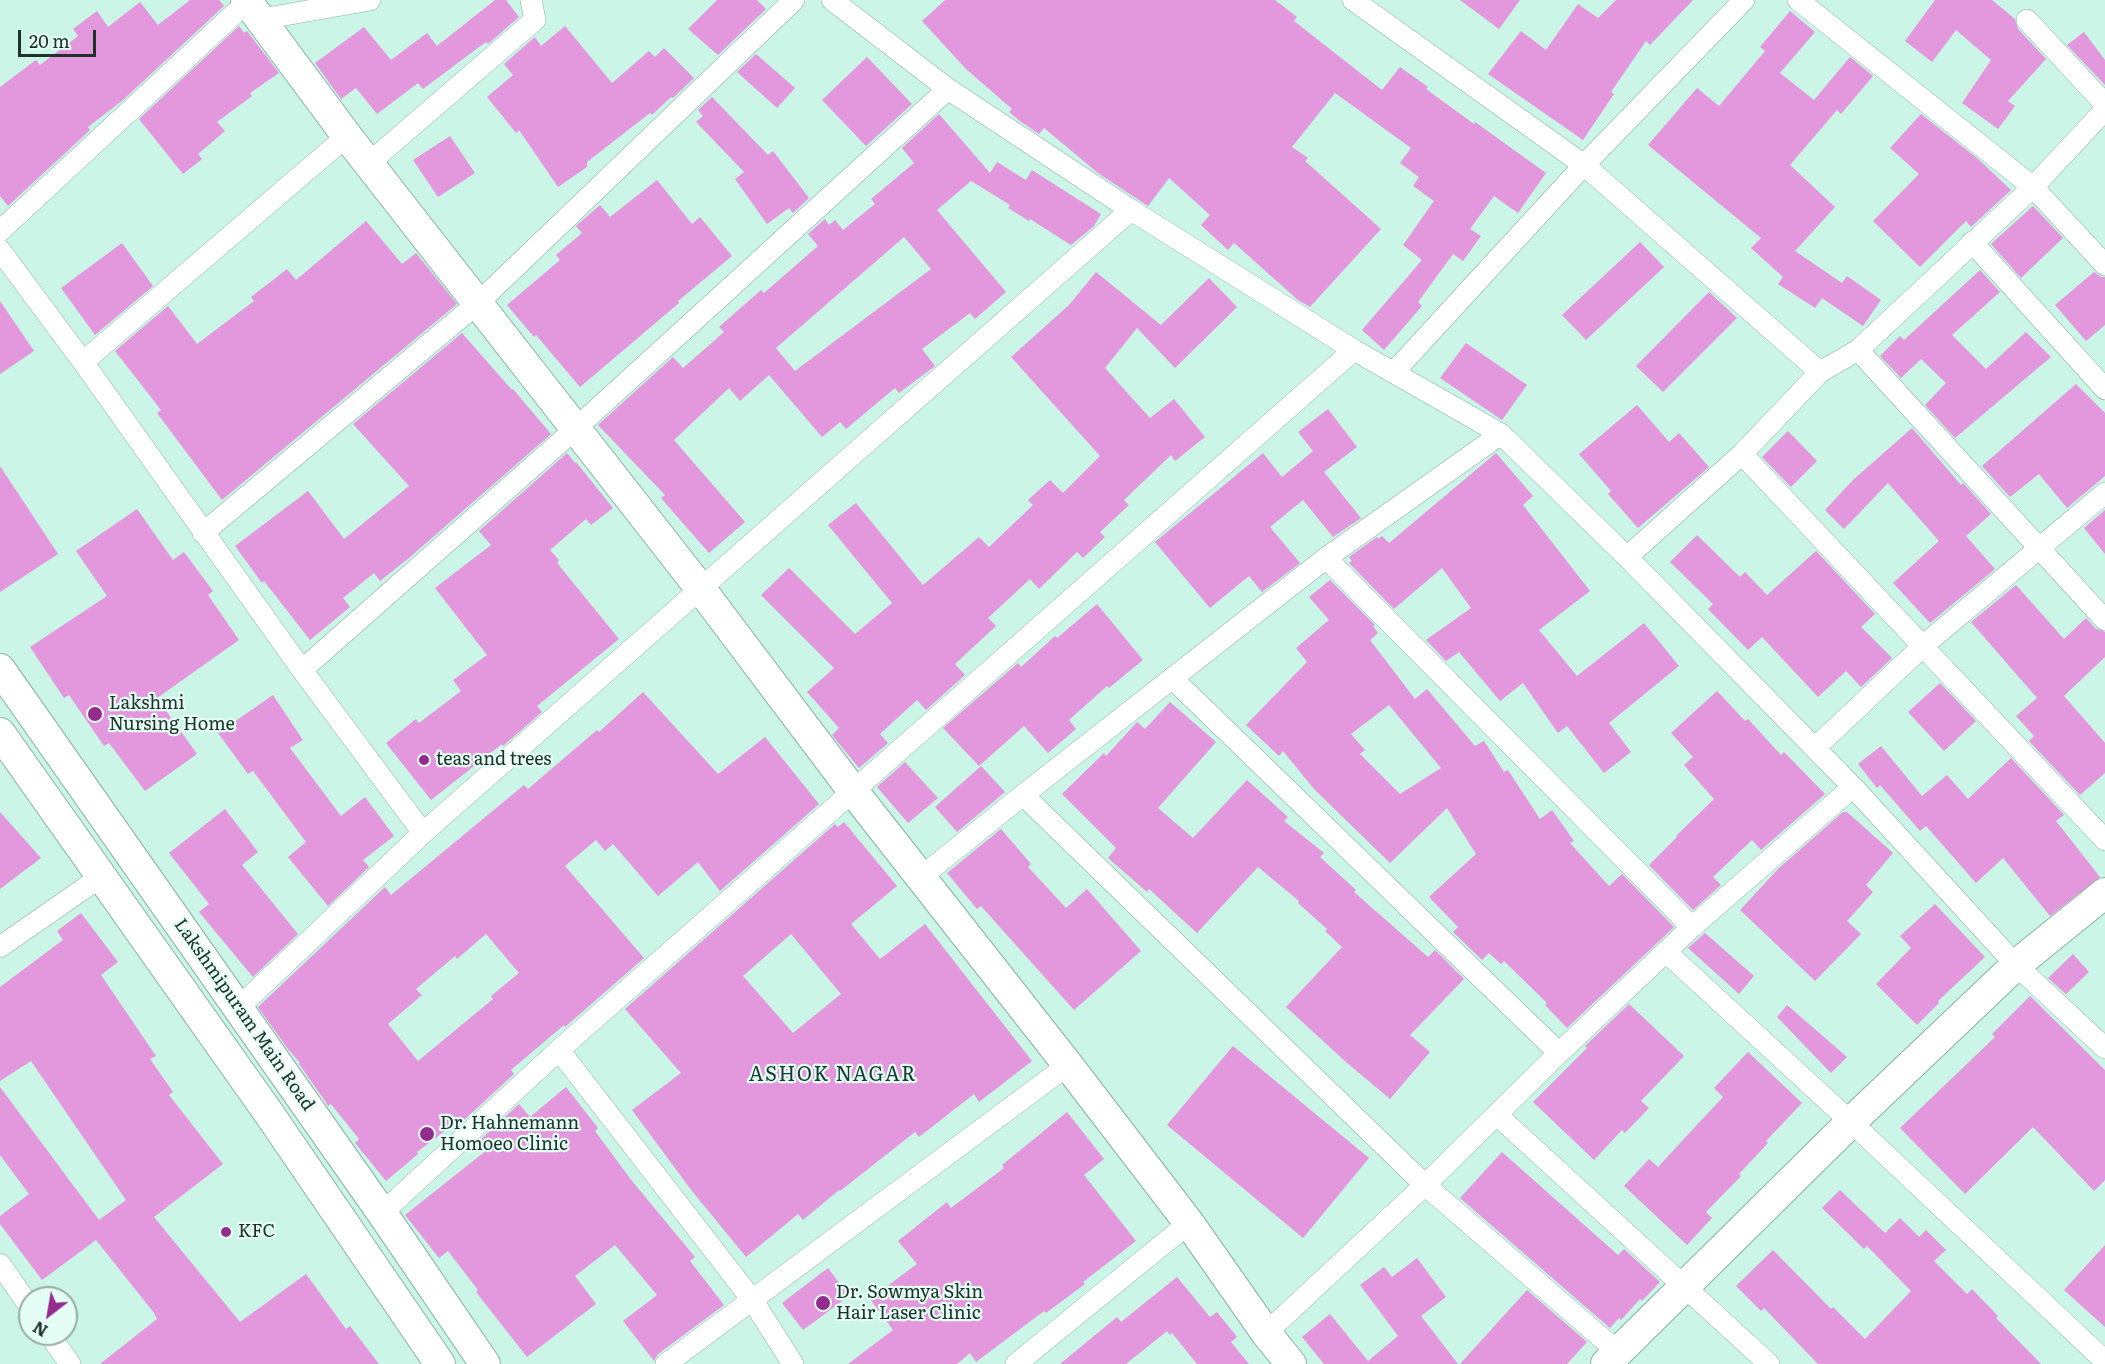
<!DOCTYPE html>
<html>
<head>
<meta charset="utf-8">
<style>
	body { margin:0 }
	#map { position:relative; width:2105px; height:1364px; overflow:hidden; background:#cbf5e6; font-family:Literata,serif }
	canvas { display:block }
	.north { position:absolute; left:18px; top:1286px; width:60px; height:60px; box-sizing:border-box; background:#e5fef5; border:2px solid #96aca4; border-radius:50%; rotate:211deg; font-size:16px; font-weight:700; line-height:24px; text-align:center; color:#20312b }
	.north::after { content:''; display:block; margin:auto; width:21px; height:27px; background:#942b8e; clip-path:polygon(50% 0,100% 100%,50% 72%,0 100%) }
	.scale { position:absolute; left:18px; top:30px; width:78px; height:27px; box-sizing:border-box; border:3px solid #20312b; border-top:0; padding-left:8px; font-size:18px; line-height:21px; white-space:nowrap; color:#20312b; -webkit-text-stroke:4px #e5fef5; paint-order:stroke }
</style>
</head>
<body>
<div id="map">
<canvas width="2105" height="1364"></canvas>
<div class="north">N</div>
<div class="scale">20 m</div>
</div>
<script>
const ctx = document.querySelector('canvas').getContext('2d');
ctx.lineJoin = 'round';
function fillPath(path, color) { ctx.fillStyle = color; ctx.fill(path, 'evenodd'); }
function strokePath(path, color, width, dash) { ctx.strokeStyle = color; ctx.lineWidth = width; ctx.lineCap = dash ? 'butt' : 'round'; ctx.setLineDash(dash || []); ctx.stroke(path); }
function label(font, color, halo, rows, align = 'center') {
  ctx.font = font + ' Literata,serif'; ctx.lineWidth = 4.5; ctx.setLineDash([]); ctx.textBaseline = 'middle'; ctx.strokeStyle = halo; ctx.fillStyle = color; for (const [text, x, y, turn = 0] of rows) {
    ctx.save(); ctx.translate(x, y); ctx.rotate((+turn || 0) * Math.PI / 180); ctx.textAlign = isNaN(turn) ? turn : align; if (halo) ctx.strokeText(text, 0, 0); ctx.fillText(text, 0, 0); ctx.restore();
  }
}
fillPath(new Path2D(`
	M190 0H219L224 6 123 100 88 127 90 130 8 206 0 196V87L36 60 40 65 78 36 73 29 97 11 108 27 140 2 158 25Z
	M495 0H506L519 17 488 44 486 42 475 50 423 89 418 83 377 114 356 88 341 99 315 63 364 27 391 60 427 33 437 46Z
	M717 0H757L766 9 718 55 688 29Z
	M945 0H1275L1297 17 1294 21 1382 90 1400 67 1428 87 1426 89 1474 124 1475 122 1546 173 1518 213 1494 196 1470 229 1481 236 1463 261 1453 254 1418 302 1422 306 1384 350 1362 330 1422 260 1403 245 1434 201 1413 186 1419 177 1400 163 1411 148 1335 93 1292 147 1308 158 1305 161 1381 229 1310 307 1298 300 1234 243 1228 250 1201 225 1210 215 1169 178 1148 206 1098 173 1044 128 1039 134 1020 121 1009 112 1012 109 966 69 922 21Z
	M1460 0H1520L1499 29Z
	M1616 0H1693L1650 45 1646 41 1611 92 1614 94 1583 140 1488 74 1521 31 1546 50 1578 4 1598 18Z
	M1935 0H1992L2015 19 2018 29 2046 59 2008 101 2015 106 1998 129 1962 103 1991 60 1956 30 1932 62 1905 41Z
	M1790 11 1815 32 1780 73 1814 100 1850 57 1873 76 1841 114 1837 110 1790 165 1835 207 1795 251 1842 283 1847 276 1881 300 1863 326 1822 298 1815 308 1778 284 1783 277 1751 248 1761 238 1648 145 1697 88 1719 106 1765 51 1760 47Z
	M239 26 244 33 247 31 279 73 250 93 252 96 217 122 225 131 198 154 202 159 183 174 139 119Z
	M565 26 612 83 649 51 655 57 664 48 694 78 673 98 671 97 652 115 650 113 587 162V167L558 187 519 130 516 133 487 97 513 75 504 64 535 37 541 46Z
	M2084 32 2105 60V85L2067 45Z
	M756 54 795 88 777 108 737 72Z
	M867 57 912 104 866 146 822 100Z
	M712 97 768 155 773 151 809 198 793 213 789 208 767 224 735 179 744 172 696 122 703 116 698 110Z
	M939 114 990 173 997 162 1026 180 1032 170 1101 214 1094 226 1071 245 1030 219 1029 221 1008 208 1010 205 971 181 937 210 1006 292 975 319 970 313 922 349 935 366 899 393 895 388 846 429 840 422 822 437 769 375 740 401 729 388 674 440 745 522 709 553 661 498 665 495 598 425 673 357 683 368 724 332 719 327 761 290 764 293 818 246 808 234 825 219 829 225 835 220 843 230 875 204 871 199 914 163 902 148ZM904 237 931 269 795 371 776 348Z
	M1921 114 1978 159 2011 190 1971 227 1966 221 1920 267 1873 221 1919 174 1890 148Z
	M450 136 475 173 438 197 413 160Z
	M657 180 692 224 700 217 732 256 678 301 679 303 580 387 536 335 534 337 507 305 560 260 556 255 582 233 576 226 600 205 610 217Z
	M2033 206 2063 238 2021 278 1991 244Z
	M366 221 402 264 416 253 457 304 222 500 157 413 161 410 115 351 168 306 197 344 254 301 251 297 287 269 296 280Z
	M1640 242 1664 267 1586 340 1562 315Z
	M122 243 153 286 95 335 61 288Z
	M1980 270 2000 292 1952 335 1986 369 2026 332 2051 357 1955 438 1925 405 1946 383 1921 359 1901 378 1880 356 1900 336 1904 340Z
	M1096 272 1161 325 1209 278 1237 307 1175 368 1137 328 1105 368 1150 418 1174 399 1205 437 1175 461 1171 455 1124 500 1129 505 1100 532 1105 537 1083 558 1077 552 1039 589 1030 579 988 618 996 626 955 664 965 675 926 710 917 700 880 734 888 743 859 768 832 735 839 728 807 692 834 668 761 595 789 568 855 634 892 603 828 525 856 503 923 585 979 537 989 547 1033 505 1028 500 1050 480 1063 493 1100 456 1011 357 1069 305Z
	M2094 272 2101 277H2105V325L2086 341 2055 305Z
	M1709 292 1737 318 1663 392 1636 366Z
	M0 301 34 351 0 374Z
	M462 333 512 390 513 389 551 434 409 558 380 581 374 573 343 598 350 607 310 640 264 581 262 583 235 546 308 491 344 539 409 486 353 424Z
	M1466 343 1527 385 1502 420 1440 378Z
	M2076 384 2105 413V476L2067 508 2039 474 2010 497 1982 466Z
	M1637 405 1669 442 1679 433 1709 467 1638 528 1608 494 1611 491 1579 454Z
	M1328 409 1357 447 1324 472 1361 518 1333 537 1303 500 1270 527 1300 563 1262 592 1249 576 1210 608 1155 542 1263 453 1282 477 1313 451 1298 432Z
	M1912 428 1961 485 1963 483 1991 514 1966 536 1995 569 1930 623 1893 583 1939 541 1888 483 1844 529 1825 510 1853 480Z
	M1788 431 1817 461 1791 487 1762 457Z
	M567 453 575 463 576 462 613 508 591 525 586 519 550 550 559 560 557 563 619 639 537 706 542 712 503 746 502 744 431 800 386 743 416 719 419 723 461 691 453 680 487 655 435 588 491 545 479 531Z
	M1496 453 1533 496 1523 505 1590 591 1539 630 1577 676 1644 623 1679 666 1609 723 1631 752 1604 773 1567 726 1558 733 1523 683 1500 701 1459 652 1446 661 1429 643 1426 640 1471 608 1442 568 1394 609 1349 563 1352 561 1349 557 1377 537 1378 539 1382 536 1389 543Z
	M0 466 58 554 0 592Z
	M137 509 173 560 184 552 213 591 208 595 239 640 157 698 197 754 145 791 109 743 104 746 69 695 64 698 30 647 107 596 76 551Z
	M2105 510V554L2084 528Z
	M1697 535 1740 577 1745 572 1767 595 1816 551 1875 614 1861 627 1892 658 1861 687 1846 671 1818 697 1762 637 1748 650 1708 609 1713 604 1670 562Z
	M1330 580 1375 625 1373 626 1378 633 1370 640 1415 699 1427 689 1475 746 1484 741 1504 772 1508 770 1540 819 1552 810 1574 841 1570 843 1609 886 1622 874 1674 927 1567 1028 1545 1005 1547 1003 1504 961 1501 964 1489 953 1482 960 1453 932 1458 927 1429 897 1476 854 1447 808 1390 863 1314 789 1283 751 1279 756 1246 725 1307 662 1296 648 1329 620 1309 597ZM1389 705 1441 768 1400 794 1360 754 1365 750 1351 734Z
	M2016 585 2064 639 2086 618 2096 629 2105 632V657L2064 696 2105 743V773L2080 795 2029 741 2034 736 2016 716 2037 698 1971 622Z
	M1097 604 1143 660 1109 688 1107 686 1069 720 1076 729 1048 753 1024 726 979 766 943 728 1018 663 1021 667 1055 636 1057 638Z
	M1940 683 1976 721 1944 751 1908 712Z
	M1717 691 1745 721 1748 719 1781 755 1784 752 1825 794 1761 850 1752 840 1713 877 1721 885 1693 910 1649 865 1677 837 1676 836 1714 799 1684 765 1693 757 1671 733Z
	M643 692 718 774 765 737 819 804 720 891 698 862 658 896 613 844 605 851 596 840 565 866 644 958 565 1027 564 1025 511 1070 514 1074 463 1121 461 1119 417 1152 418 1154 386 1181 355 1143 359 1139 331 1104 328 1106 325 1101 299 1064 300 1063 288 1049 258 1007 385 887 391 895 524 785 528 789 597 730 599 732ZM486 934 519 973 491 996 493 999 418 1061 388 1024 422 995 416 989 455 956 457 959Z
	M273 695 303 740 290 748 341 816 365 797 394 836 363 860 369 867 328 906 288 857 306 842 253 771 248 774 218 733Z
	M1170 702 1216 742 1158 808 1193 838 1247 780 1288 817 1284 821 1324 853 1320 857 1356 890 1354 892 1428 957 1435 950 1464 979 1410 1035 1430 1052 1390 1099 1346 1062 1286 1007 1342 947 1325 931 1327 929 1298 903 1299 901 1258 867 1197 933 1149 889 1147 892 1108 858 1116 848 1062 794 1104 753 1106 756 1137 722 1145 729Z
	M1881 746 1922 796 1947 775 1968 799 2011 758 2064 815 2056 821 2100 877 2050 916 2003 858 1976 883 1926 826 1920 831 1880 785 1877 788 1858 764Z
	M905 762 938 798 908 823 877 787Z
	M981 766 1005 792 957 832 935 807Z
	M225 809 258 852 242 865 298 934 253 977 199 912 209 904 169 853Z
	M0 812 41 858 0 889Z
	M1843 812H1847L1893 853 1866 885 1873 892 1847 921 1861 934 1815 981 1740 910 1778 869Z
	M844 822 897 886 851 924 880 959 925 924 1032 1061 979 1102 974 1094 919 1137 915 1132 840 1191 839 1190 803 1220 798 1214 746 1257 692 1191 632 1110 681 1073 625 1009 835 824 838 827ZM791 934 841 994 793 1033 743 976Z
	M1001 829 1031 864 1028 867 1066 908 1087 889 1141 951 1074 1010 981 906 977 909 947 873Z
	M1935 904 1985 957 1938 1001 1939 1003 1917 1025 1876 984 1911 948 1900 936Z
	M81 913 118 962 101 975 156 1056 150 1059 173 1092 169 1095 223 1164 154 1217 240 1322 306 1274 346 1329 350 1326 379 1364H100L157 1319 154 1313 96 1240 42 1280 0 1224V1216L29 1194 0 1155V1087L99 1220 126 1200 31 1061 0 1081V987L63 940 57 931Z
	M1705 933 1754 976 1739 994 1688 948Z
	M2073 954 2089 972 2066 994 2048 978Z
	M2030 996 2105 1070V1180L2094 1191 2033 1127 1965 1194 1900 1128 1995 1037 1992 1034Z
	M1629 1004 1684 1056 1641 1101 1649 1108 1625 1133 1622 1130 1594 1160 1533 1102 1587 1048 1585 1046Z
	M1787 1005 1847 1057 1831 1073 1777 1017Z
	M1233 1046 1369 1158 1303 1238 1167 1125Z
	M1748 1052 1802 1103 1766 1141 1768 1143 1739 1174 1741 1176 1706 1212 1712 1218 1687 1245 1624 1186 1649 1159 1658 1167 1694 1128 1723 1097 1714 1088Z
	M566 1087 598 1128 595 1131 632 1181 695 1257 690 1261 724 1305 658 1354 654 1361 623 1321 657 1295 615 1245 575 1276 596 1304 527 1357 476 1292 478 1290 448 1251 439 1258 405 1215 487 1150 479 1141 519 1104 530 1117Z
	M1067 1112 1104 1159 1084 1175 1136 1241 1083 1282 1085 1284 1046 1313 1044 1311 976 1362 970 1353 957 1364H848L893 1330 870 1299 917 1264 898 1241 947 1202 951 1208 1004 1168 1002 1165Z
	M1502 1152 1618 1255 1624 1249 1660 1282 1642 1301 1640 1299 1621 1320 1619 1318 1610 1328 1460 1198Z
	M1840 1190 1885 1233 1900 1218 1919 1237 1926 1230 1946 1250 1934 1261 1967 1294 1972 1289 1998 1316 1996 1318 2041 1364H1818L1764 1308 1761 1311 1736 1286 1773 1250 1831 1309 1833 1307 1865 1339 1911 1291 1867 1246 1864 1249 1822 1208Z
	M2105 1245V1327L2064 1290Z
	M1417 1258 1446 1297 1421 1316 1458 1364H1324L1302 1337 1330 1314 1368 1361 1398 1336 1360 1285 1384 1267 1392 1277Z
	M828 1268 849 1296 803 1330 782 1303Z
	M1177 1277 1210 1317 1217 1312 1237 1337 1231 1342 1249 1364H1197L1172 1333 1170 1335 1167 1331 1126 1364H1060L1117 1317 1121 1322Z
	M1527 1290 1587 1342 1567 1364H1460Z`), '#e397dc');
const street = new Path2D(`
	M832 0 948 89 1131 210 1354 350 1501 434 1627 557 1853 787 2016 965 2105 1048
	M1353 0 1584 165 1820 372
	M1798 0 2033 187 2105 265
	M262 19 370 0
	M2027 20 2105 104
	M369 163 535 20 531 0
	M0 231 247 2
	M1972 242 2105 389
	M0 250 83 362 302 670 423 833
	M1858 350 2105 620
	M83 362 347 136
	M1394 372 1584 165 1744 0
	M1742 454 2105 840
	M203 533 478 303 794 0
	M1627 557 1742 454 1820 372 1858 350 2033 187 2105 110
	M1326 558 1692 927
	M302 670 574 430 948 89
	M1172 678 1559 1053
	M1815 748 1924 645 2105 493
	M1023 795 1425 1185 1618 1352
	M921 877 1023 795 1326 558 1501 434
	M0 947 102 876
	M1666 952 1851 1122 2105 1361
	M238 1008 423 833 1131 210
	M559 1050 753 1301 793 1364
	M1497 1115 1769 1364
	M382 1213 559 1050 1354 350
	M0 1264 30 1307
	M1266 1333 1425 1185 1559 1053 1692 927 1853 787
	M49 1334 70 1364
	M666 1364 1068 1065
	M1016 1364 1189 1223`);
const secondary = new Path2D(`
	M246 0 347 136 700 588 853 791 1068 1065 1189 1223 1266 1333 1291 1364
	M0 669 382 1213 485 1364
	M0 733 270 1115 440 1364
	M1606 1364 1851 1122 2016 965 2105 893`);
strokePath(street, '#8ab2a4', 22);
strokePath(secondary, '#8ab2a4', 32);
strokePath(street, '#fff', 21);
strokePath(secondary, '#fff', 30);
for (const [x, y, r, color] of [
	[95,714,8,"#942b8e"],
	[424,760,6,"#942b8e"],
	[427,1134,8,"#942b8e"],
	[226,1232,6,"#942b8e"],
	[823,1303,8,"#942b8e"]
]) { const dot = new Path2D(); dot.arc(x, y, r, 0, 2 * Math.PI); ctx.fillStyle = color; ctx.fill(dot); strokePath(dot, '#e5fef5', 2); }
label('18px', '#20312b', '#e5fef5', [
	["Lakshmi",109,704],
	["Nursing Home",109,725],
	["teas and trees",436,760],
	["Dr. Hahnemann",440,1124],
	["Homoeo Clinic",440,1145],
	["KFC",238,1232],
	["Dr. Sowmya Skin",836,1293],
	["Hair Laser Clinic",836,1314]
], 'left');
label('18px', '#20312b', '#e5fef5', [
	["Lakshmipuram Main Road",244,1015,55]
]);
ctx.letterSpacing = '1.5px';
label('20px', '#143b30', '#e5fef5', [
	["ASHOK NAGAR",833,1075]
]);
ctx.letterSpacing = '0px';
</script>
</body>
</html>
